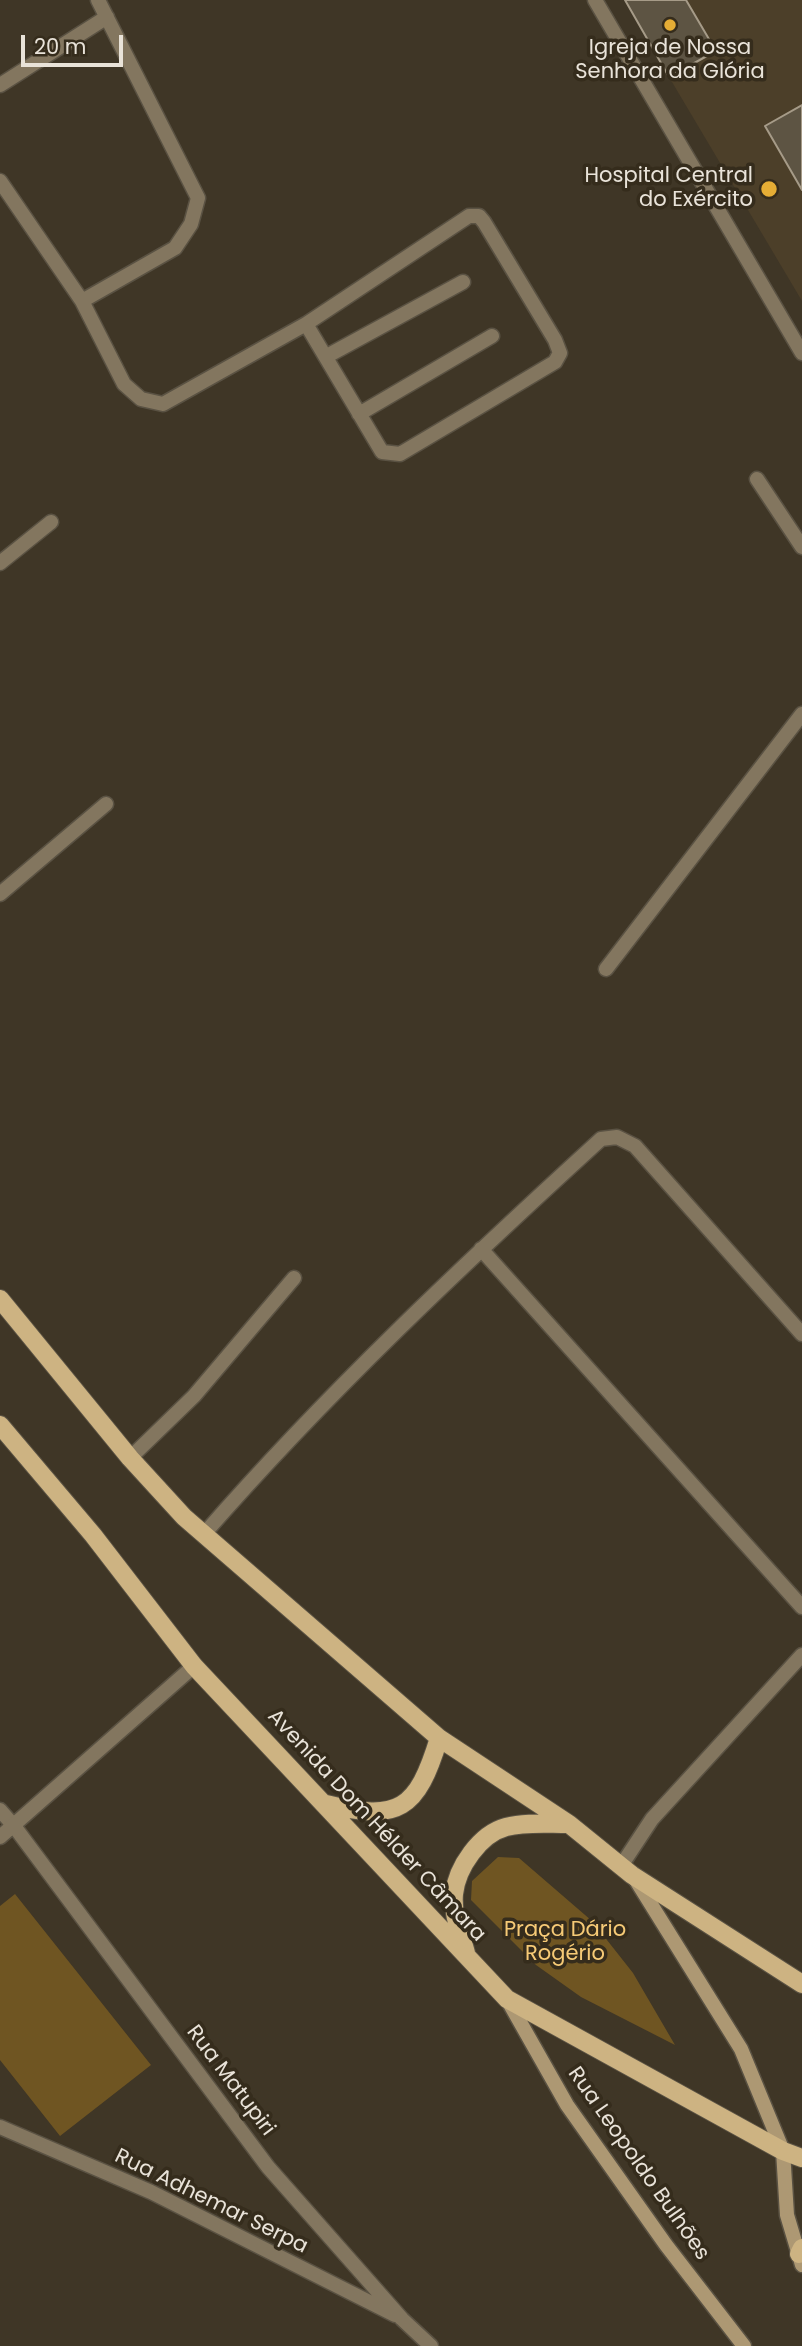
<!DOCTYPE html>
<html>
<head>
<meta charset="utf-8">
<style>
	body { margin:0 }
	#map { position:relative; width:802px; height:2346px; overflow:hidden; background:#3f3626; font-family:Poppins,sans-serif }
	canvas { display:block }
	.scale { position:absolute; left:21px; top:35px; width:102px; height:32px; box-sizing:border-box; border:4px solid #e9e3d9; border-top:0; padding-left:9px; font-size:21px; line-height:24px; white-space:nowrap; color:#e9e3d9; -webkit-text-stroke:5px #352c1c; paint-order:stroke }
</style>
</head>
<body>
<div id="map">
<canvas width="802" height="2346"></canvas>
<div class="scale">20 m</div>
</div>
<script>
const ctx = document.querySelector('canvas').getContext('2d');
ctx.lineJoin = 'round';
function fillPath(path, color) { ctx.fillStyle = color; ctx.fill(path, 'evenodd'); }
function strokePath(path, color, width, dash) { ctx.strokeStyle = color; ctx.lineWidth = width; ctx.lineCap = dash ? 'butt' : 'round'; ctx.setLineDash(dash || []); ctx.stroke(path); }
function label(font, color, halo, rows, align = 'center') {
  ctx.font = font + ' Poppins,sans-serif'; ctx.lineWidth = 7; ctx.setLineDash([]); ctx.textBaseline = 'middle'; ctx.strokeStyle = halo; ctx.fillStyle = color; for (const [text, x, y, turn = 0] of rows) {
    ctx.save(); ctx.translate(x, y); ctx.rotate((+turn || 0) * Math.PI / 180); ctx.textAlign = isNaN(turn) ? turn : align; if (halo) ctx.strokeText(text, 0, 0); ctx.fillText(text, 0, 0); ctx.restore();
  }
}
fillPath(new Path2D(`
	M625 0H802V301L669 77Z`), '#4c3f29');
fillPath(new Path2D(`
	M498 1857 519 1858 592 1921 633 1973 675 2045 581 1997 536 1965 471 1900 472 1881Z
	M15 1894 151 2065 60 2136 0 2060V1906Z`), '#6f5522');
const building = new Path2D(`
	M625 0H686L716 51 669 77Z
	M802 105V190L765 126Z`);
fillPath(building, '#5d5443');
strokePath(building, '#a69b88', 2);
const lane = new Path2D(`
	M98 0 198 198 191 224 175 248 82 301 124 384 141 399 163 404 306 324 469 216H479L484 222 555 340 560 353 555 362 400 454 382 452 306 324
	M0 85 107 17
	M0 181 82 301
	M327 356 463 282
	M359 414 492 336
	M757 479 802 547
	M0 563 51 522
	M0 894 106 804
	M481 1249 802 1607
	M130 1458 194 1396 294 1278
	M204 1534C327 1393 464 1264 601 1139L617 1137 635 1146 802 1334
	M0 1810 14 1826
	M621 1866 652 1819 802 1655`);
const street = new Path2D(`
	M595 0 802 353
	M606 969 802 714
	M14 1826 268 2167 402 2319 431 2346
	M0 1837 194 1666
	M0 2127 151 2192 395 2315`);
const secondary = new Path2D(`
	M634 1877 741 2049 783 2151 787 2215 802 2265
	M507 1999 567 2105 666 2245 744 2346`);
const primary = new Path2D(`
	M0 1299 130 1458 184 1517 439 1738 569 1824 632 1875 802 1984
	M0 1425 93 1535 194 1666 507 1999 783 2151 802 2158
	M326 1804C399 1822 417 1810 439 1738
	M466 1953C461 1934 452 1914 454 1894 457 1867 480 1834 506 1827 525 1822 547 1824 567 1824
	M799 2254 802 2248`);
strokePath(lane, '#5a5243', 17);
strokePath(street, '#5a5243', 17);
strokePath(secondary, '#5a5243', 17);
strokePath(primary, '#5a5243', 20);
strokePath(lane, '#83765f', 14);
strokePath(street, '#83765f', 14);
strokePath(secondary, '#ad9873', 14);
strokePath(primary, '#cdb382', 18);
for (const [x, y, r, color] of [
	[670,25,7,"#e5ad35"],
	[769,189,9,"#e5ad35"]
]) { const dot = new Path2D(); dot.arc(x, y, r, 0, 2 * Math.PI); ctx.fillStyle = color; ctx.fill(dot); strokePath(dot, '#352c1c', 2.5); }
label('21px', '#e9e3d9', '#352c1c', [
	["Igreja de Nossa",670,49],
	["Senhora da Glória",670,73],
	["Hospital Central",753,177,"right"],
	["do Exército",753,201,"right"]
]);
label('21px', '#e9e3d9', '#352c1c', [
	["Avenida Dom Hélder Câmara",376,1826,47],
	["Rua Matupiri",230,2081,53],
	["Rua Leopoldo Bulhões",638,2164,55],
	["Rua Adhemar Serpa",211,2202,26]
]);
label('21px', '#f6ca76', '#352c1c', [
	["Praça Dário",565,1931],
	["Rogério",565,1955]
]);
</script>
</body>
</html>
